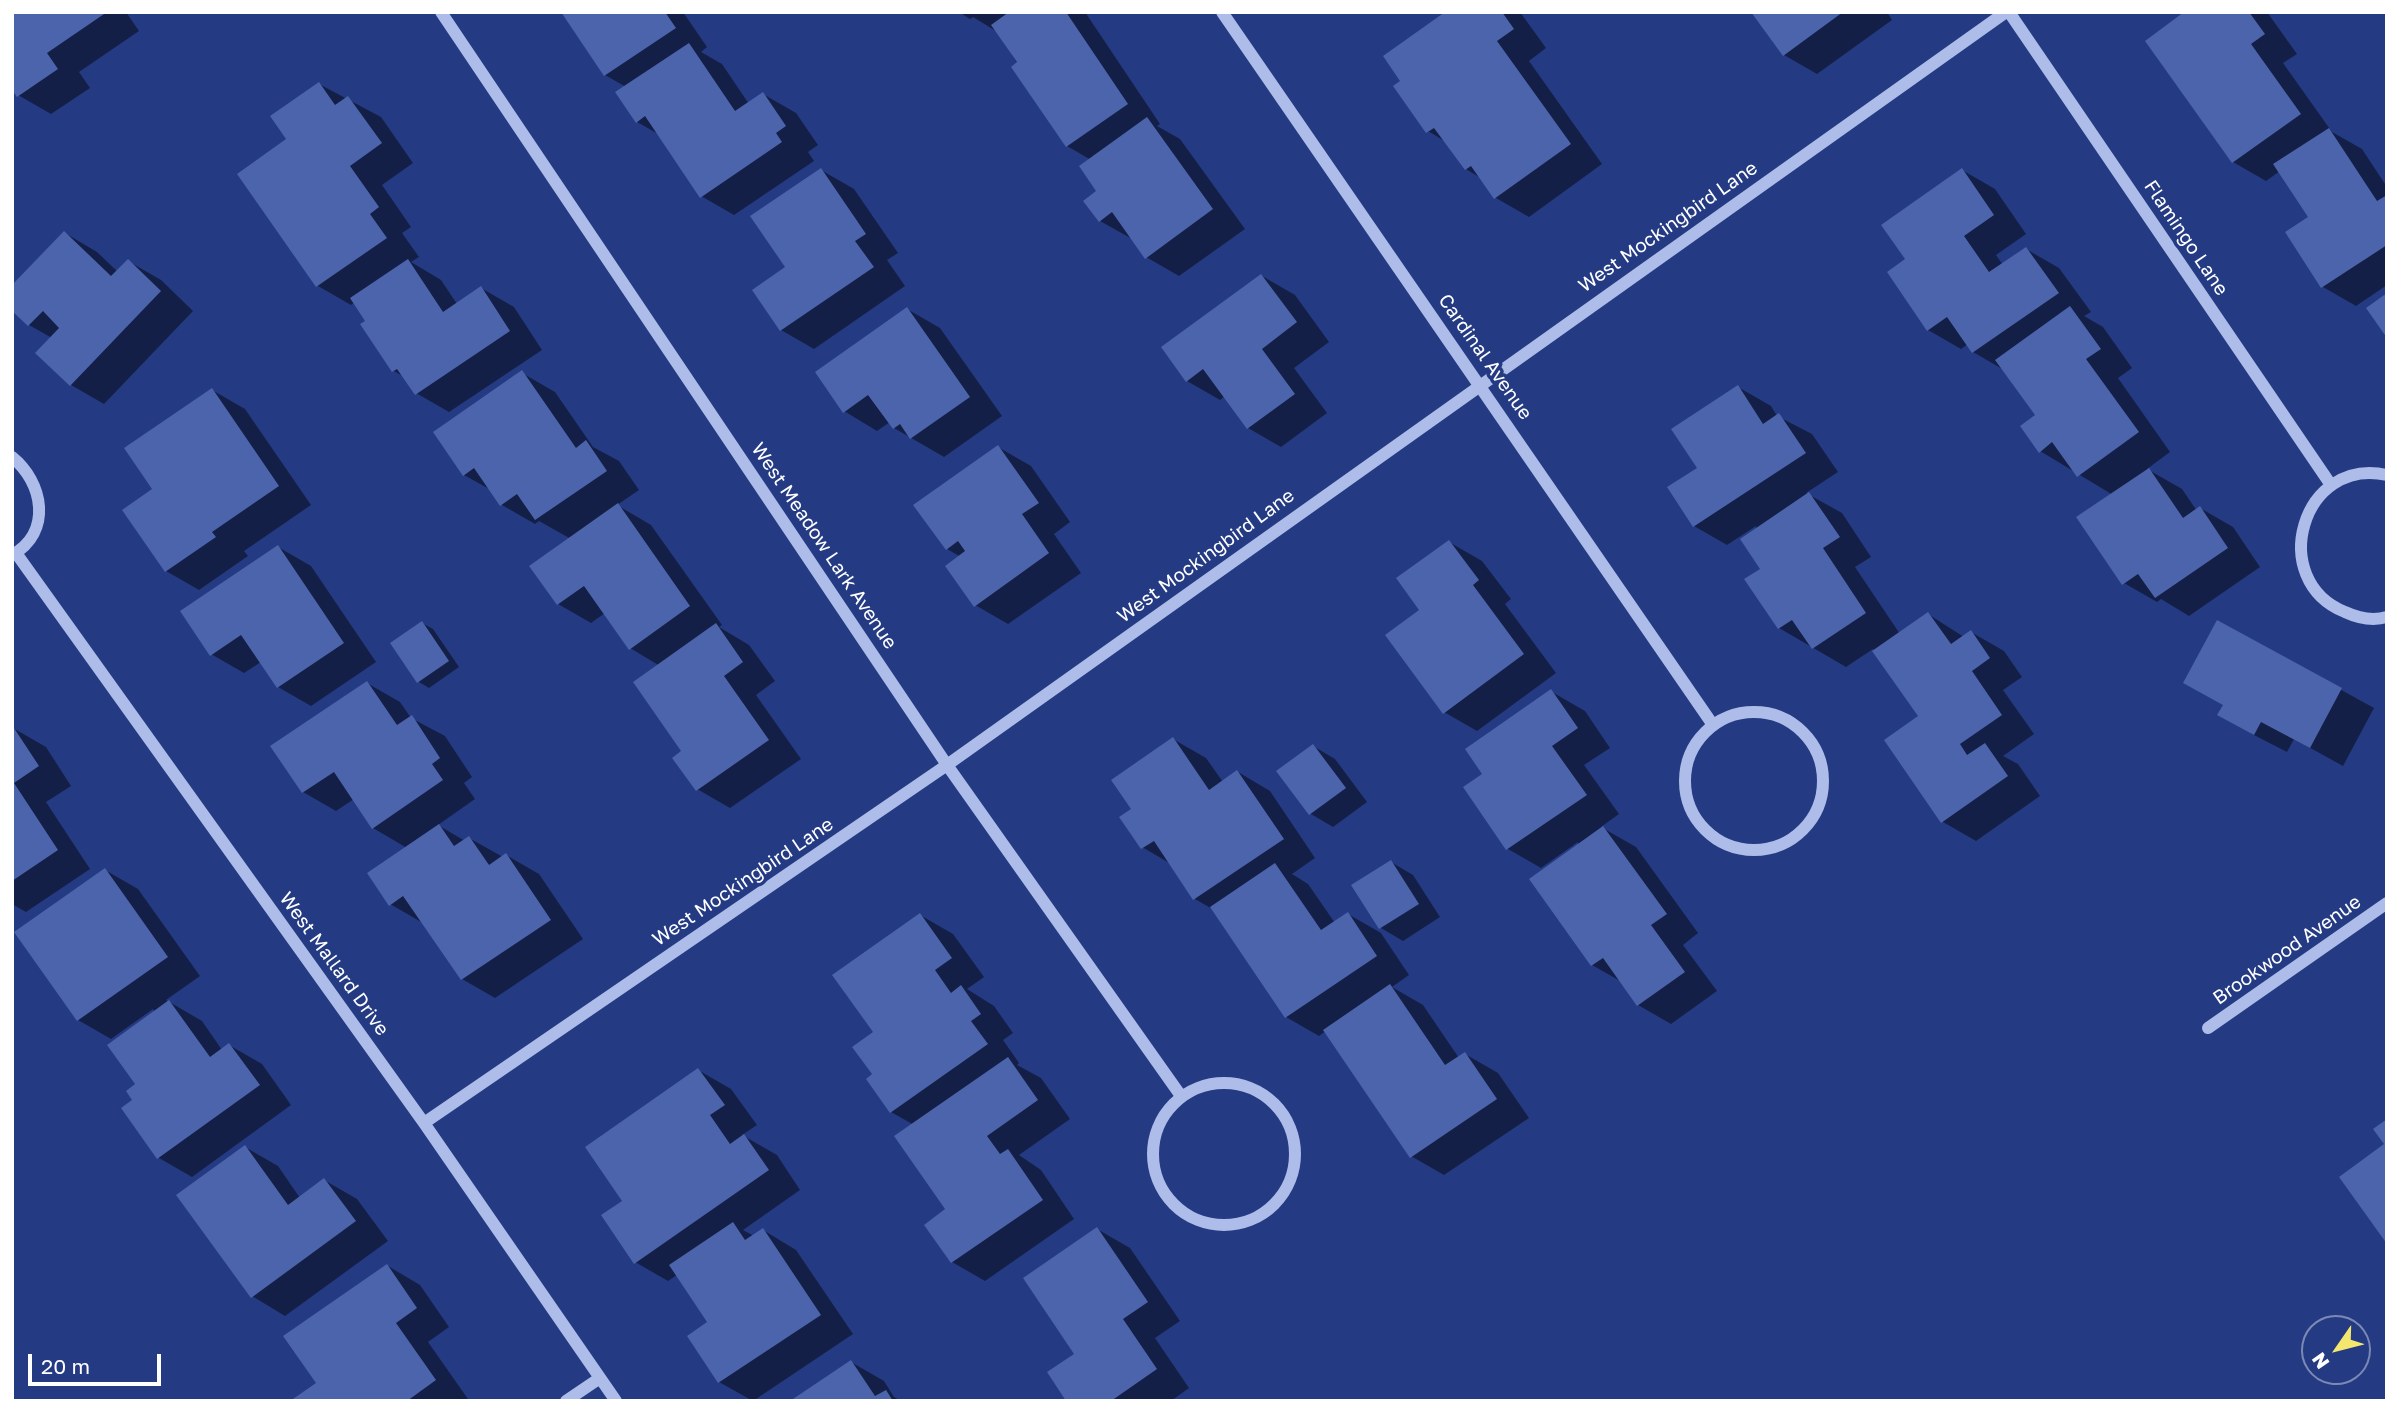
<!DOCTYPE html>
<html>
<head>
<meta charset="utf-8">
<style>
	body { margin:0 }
	#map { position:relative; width:2399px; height:1413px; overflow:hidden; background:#243b84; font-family:"Golos Text",sans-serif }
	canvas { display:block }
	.frame { position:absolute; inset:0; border:14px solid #fff; pointer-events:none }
	.north { position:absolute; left:2301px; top:1315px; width:70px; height:70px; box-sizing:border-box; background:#243b84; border:2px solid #7c89b5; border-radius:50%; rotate:235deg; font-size:19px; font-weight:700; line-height:28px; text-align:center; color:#fff }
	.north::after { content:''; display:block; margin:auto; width:24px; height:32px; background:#f3e770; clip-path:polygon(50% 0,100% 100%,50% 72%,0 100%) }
	.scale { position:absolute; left:28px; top:1354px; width:133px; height:32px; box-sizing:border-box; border:4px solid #fff; border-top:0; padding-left:9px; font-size:21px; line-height:24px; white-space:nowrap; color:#fff; -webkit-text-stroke:5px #243b84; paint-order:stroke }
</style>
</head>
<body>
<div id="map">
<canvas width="2399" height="1413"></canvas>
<div class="frame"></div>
<div class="north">N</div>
<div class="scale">20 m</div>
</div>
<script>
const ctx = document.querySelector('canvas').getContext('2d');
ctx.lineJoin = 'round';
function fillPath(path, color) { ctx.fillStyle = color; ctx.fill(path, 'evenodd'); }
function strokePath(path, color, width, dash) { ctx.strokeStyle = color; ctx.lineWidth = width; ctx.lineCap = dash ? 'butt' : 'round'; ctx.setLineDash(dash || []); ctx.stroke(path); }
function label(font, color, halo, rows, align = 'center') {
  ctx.font = font + ' "Golos Text",sans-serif'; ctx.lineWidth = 7; ctx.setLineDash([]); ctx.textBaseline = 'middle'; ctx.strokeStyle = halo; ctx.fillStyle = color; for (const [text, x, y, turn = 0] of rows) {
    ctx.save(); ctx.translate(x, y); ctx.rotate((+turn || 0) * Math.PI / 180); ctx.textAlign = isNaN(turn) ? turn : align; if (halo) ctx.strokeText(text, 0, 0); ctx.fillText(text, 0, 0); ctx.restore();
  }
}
fillPath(new Path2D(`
	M12 12H126L139 31 79 72 90 88 51 114 18 95Z
	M563 12H683L707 47 701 52 722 64 749 104 763 94 796 113 818 145 808 152 814 161 734 215 701 196 660 135 637 122 626 87 605 75Z
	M959 12H1085L1160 124 1157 126 1180 139 1245 229 1179 276 1146 257 1134 240 1100 221 1099 192 1091 160 1067 146 999 33 973 17 970 19Z
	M1448 12H1520L1546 48 1529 61 1602 164 1529 217 1496 198 1482 179 1466 169 1446 142 1428 131 1402 81Z
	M1753 12H1887L1892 20 1817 74 1784 55Z
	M2187 12H2267L2297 54 2283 63 2332 132 2362 149 2387 187V285L2356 306 2323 287 2311 218 2280 171 2266 181 2233 162Z
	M319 84 381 117 413 163 382 185 411 227 402 233 419 257 411 262 441 280 457 304 481 288 514 307 542 350 449 412 416 393 406 378 394 371 355 302 351 305 318 286 289 139Z
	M821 170 854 189 898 253 887 260 905 286 814 349 781 330 787 267Z
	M1962 170 1995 189 2026 234 1996 255 2003 265 2026 249 2059 268 2091 312 2084 316 2103 327 2132 368 2118 378 2170 452 2147 469 2182 489 2197 511 2200 508 2233 527 2260 567 2189 616 2161 599 2157 602 2124 583 2113 495 2040 451 2038 416 2004 370 1973 352 1968 344 1961 349 1928 330 1908 259Z
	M65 233 97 252 118 272 128 261 161 280 193 311 104 404 71 385 52 338 29 325Z
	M1262 276 1295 295 1329 342 1294 368 1327 413 1281 447 1248 428 1225 396 1220 400 1187 381Z
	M907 309 940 328 1002 416 944 457 894 428 890 422 877 431 844 411Z
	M522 373 555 392 593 447 619 461 639 490 617 505 651 525 722 625 719 627 749 645 775 681 756 695 801 759 730 808 697 789 660 666 630 648 605 613 591 623 558 604 571 539 539 521 535 524 502 505 491 490 464 475Z
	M1738 387 1771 406 1777 416 1812 434 1838 472 1806 493 1842 513 1871 557 1855 567 1900 634 1928 614 1964 637 1971 632 2004 651 2022 677 2003 690 2034 734 2003 756 2018 764 2040 796 1976 841 1943 822 1921 717 1873 649 1846 667 1779 628 1756 526 1727 545 1694 526 1699 468Z
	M212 390 245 409 311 505 244 551 248 556 199 590 166 571 155 490Z
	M998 447 1031 466 1070 522 1054 534 1081 573 1008 624 975 605 961 557 947 549Z
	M1449 542 1482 561 1511 599 1505 604 1556 673 1477 731 1444 712 1421 610Z
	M278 547 311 566 376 662 311 706 278 687 261 662 244 673 211 654Z
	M2218 622 2374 708 2343 766 2294 739 2287 752 2252 734 2224 705Z
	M422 623 433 629 459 667 429 688 419 682Z
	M367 683 400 702 411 718 445 736 472 777 464 783 475 799 438 825 465 841 469 838 503 857 506 855 539 874 583 939 495 998 462 979 423 923 390 904 407 848 373 828 354 799 336 811 303 792Z
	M1552 692 1585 711 1610 748 1584 765 1619 814 1601 827 1636 847 1698 933 1683 945 1717 991 1671 1024 1638 1005 1622 982 1592 965 1578 842 1541 868 1508 849 1485 775Z
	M13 728 46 747 71 786 46 802 90 869 26 912 12 904Z
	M1173 739 1206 758 1223 782 1238 772 1270 791 1315 858 1292 874 1308 884 1335 923 1348 914 1381 933 1409 975 1392 987 1423 1005 1459 1058 1465 1054 1498 1073 1529 1118 1444 1175 1411 1156 1326 1031 1319 1036 1286 1017 1214 910 1195 899 1171 864 1142 847 1133 810Z
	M1313 746 1335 759 1367 802 1333 827 1311 814 1279 771Z
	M1391 862 1413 875 1440 917 1403 941 1381 928Z
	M105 870 138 889 200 976 166 1000 202 1021 222 1050 229 1045 262 1064 291 1105 192 1177 159 1158 134 1100 155 1012 153 1009 111 1039 78 1020Z
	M920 915 953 934 984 977 967 989 994 1006 1013 1033 1003 1040 1019 1063 1017 1065 1041 1078 1070 1119 1019 1155 1041 1170 1074 1219 985 1281 952 1262 948 1210 914 1125 891 1112 874 1075 875 1032Z
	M698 1070 731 1089 757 1125 742 1135 777 1155 800 1190 743 1230 754 1236 763 1230 796 1250 853 1334 753 1401 719 1382 709 1323 677 1275 668 1281 635 1262 625 1201Z
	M245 1147 278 1166 300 1198 324 1180 357 1199 388 1241 285 1316 252 1296Z
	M1097 1229 1130 1248 1180 1321 1155 1338 1189 1388 1171 1401H1068Z
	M388 1266 420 1285 449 1327 428 1342 468 1399 293 1401 318 1383Z
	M851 1362 884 1381 894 1397 901 1401H793Z`), '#0007');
fillPath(new Path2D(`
	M12 12H107L47 53 58 69 17 97 12 90Z
	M561 12H665L676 28 604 76Z
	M1009 12H1066L1128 104 1066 147 1011 67 1017 62 991 25Z
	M1445 12H1502L1514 29 1497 41 1571 144 1494 199 1471 166 1465 170 1434 128 1426 133 1393 86 1400 81 1383 56Z
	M1751 12H1843L1783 56Z
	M2184 12H2249L2265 34 2251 44 2301 114 2232 163 2145 41Z
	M689 43 735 111 763 92 786 126 776 133 782 142 700 198 645 116 636 123 615 92Z
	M319 82 335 105 348 96 382 143 350 166 379 207 370 214 387 238 316 287 237 174 286 139 270 116Z
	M1147 117 1213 209 1145 259 1112 212 1099 222 1083 201 1096 191 1079 166Z
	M2329 128 2377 201 2387 195V245L2321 288 2285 232 2308 217 2273 164Z
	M821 168 866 234 855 241 874 267 780 331 752 290 785 267 750 216Z
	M1962 168 1994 215 1964 236 1989 272 2026 247 2059 293 1972 353 1947 317 1927 331 1887 272 1905 259 1881 225Z
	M64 231 111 276 128 259 161 291 70 386 35 353 59 328 43 311 28 326 12 311V285Z
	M408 259 443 312 481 286 510 331 415 395 397 369 392 372 360 324 365 321 350 298Z
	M1261 274 1297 322 1262 349 1295 394 1247 429 1203 369 1186 382 1161 347Z
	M2387 293V338L2366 308Z
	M2070 306 2101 349 2086 359 2139 432 2077 477 2052 442 2039 453 2020 426 2035 415 1995 360Z
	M907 307 970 397 910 439 900 424 893 429 868 395 843 413 815 372Z
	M522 370 576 448 586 440 607 471 535 520 517 494 500 506 474 468 463 476 433 432Z
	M1738 385 1763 424 1779 413 1806 453 1693 527 1667 487 1697 468 1671 429Z
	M212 388 279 486 212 532 216 537 165 572 122 510 152 489 124 448Z
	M998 445 1039 503 1022 514 1049 553 974 607 945 566 965 551 958 541 946 550 913 505Z
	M2149 468 2183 518 2200 506 2228 548 2155 598 2138 574 2122 585 2076 517Z
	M1809 492 1840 537 1823 548 1866 613 1812 649 1792 620 1778 629 1744 579 1760 569 1740 539Z
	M618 503 690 606 629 650 584 586 557 605 529 566Z
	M1449 540 1479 580 1473 585 1524 654 1443 714 1385 635 1419 610 1396 578Z
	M278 545 344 643 277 688 241 635 210 656 180 611Z
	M1928 612 1951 644 1971 630 1990 658 1972 671 2002 715 1960 744 1967 755 1985 743 2008 776 1941 823 1884 740 1918 716 1872 651Z
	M2217 620 2342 688 2310 748 2261 722 2254 735 2217 715 2223 705 2183 683Z
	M422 621 449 661 417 683 390 643Z
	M716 623 743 662 724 676 769 740 696 791 672 758 681 751 633 682Z
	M367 681 397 725 412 715 440 758 432 764 443 780 372 829 334 772 302 793 270 746Z
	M1551 689 1578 728 1552 746 1587 795 1506 850 1463 787 1482 774 1465 749Z
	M12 725 39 766 14 783 58 850 12 881Z
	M1173 737 1209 790 1237 770 1284 839 1193 900 1154 841 1141 849 1119 817 1131 809 1111 780Z
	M1313 744 1346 788 1309 815 1276 771Z
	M439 824 454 846 469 836 489 865 506 853 551 920 461 980 403 896 389 906 367 873Z
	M1603 826 1667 914 1651 925 1685 972 1637 1006 1603 958 1591 966 1529 879Z
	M1391 860 1419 904 1379 929 1351 885Z
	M1275 863 1321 930 1348 912 1377 956 1285 1018 1210 907Z
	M105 868 168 957 77 1021 14 932Z
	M920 913 952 958 935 970 951 993 961 985 981 1014 971 1021 988 1044 890 1113 866 1079 872 1074 852 1047 873 1032 832 975Z
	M1390 984 1445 1065 1465 1052 1497 1099 1410 1158 1323 1030Z
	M169 1000 210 1057 229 1043 260 1085 157 1159 121 1108 132 1100 126 1091 135 1084 107 1045Z
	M1008 1057 1038 1100 987 1136 1000 1154 1008 1149 1043 1200 951 1263 924 1225 945 1209 894 1136Z
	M698 1068 725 1105 710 1115 730 1144 744 1134 769 1170 634 1264 601 1215 622 1201 585 1147Z
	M2387 1119V1244L2339 1177 2384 1144 2373 1129Z
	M245 1145 288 1205 324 1178 356 1221 251 1298 176 1195Z
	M733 1222 745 1240 763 1228 821 1315 718 1383 687 1336 707 1322 669 1265Z
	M1097 1227 1148 1302 1123 1319 1157 1369 1111 1401H1066L1047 1372 1074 1354 1023 1278Z
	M387 1264 417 1308 396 1323 436 1380 407 1401H290L316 1383 283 1336Z
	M851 1360 875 1396 886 1390 893 1401H790Z`), '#4c64ac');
strokePath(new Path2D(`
	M441 12 947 765 1181 1096
	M1222 12 1713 725
	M2009 12 2331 485
	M12 457C43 482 53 532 12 555
	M2387 475C2302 456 2266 580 2345 612 2358 618 2373 621 2387 617
	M16 553 424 1123 616 1401
	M1685 781a69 69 0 1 1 138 0a69 69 0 1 1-138 0Z
	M2208 1028 2387 903
	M1153 1154a71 71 0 1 1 142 0a71 71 0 1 1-142 0Z
	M424 1123 947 765 2006 12
	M566 1401 600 1378`), '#adbce8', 12);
label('19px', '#fff', '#243b84', [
	["West Mockingbird Lane",1668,227,-35],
	["Flamingo Lane",2186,238,56],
	["Cardinal Avenue",1485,357,55],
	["West Meadow Lark Avenue",824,546,56],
	["West Mockingbird Lane",1206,556,-36],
	["West Mockingbird Lane",743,882,-34],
	["Brookwood Avenue",2287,950,-35],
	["West Mallard Drive",334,964,54]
]);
</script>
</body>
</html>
